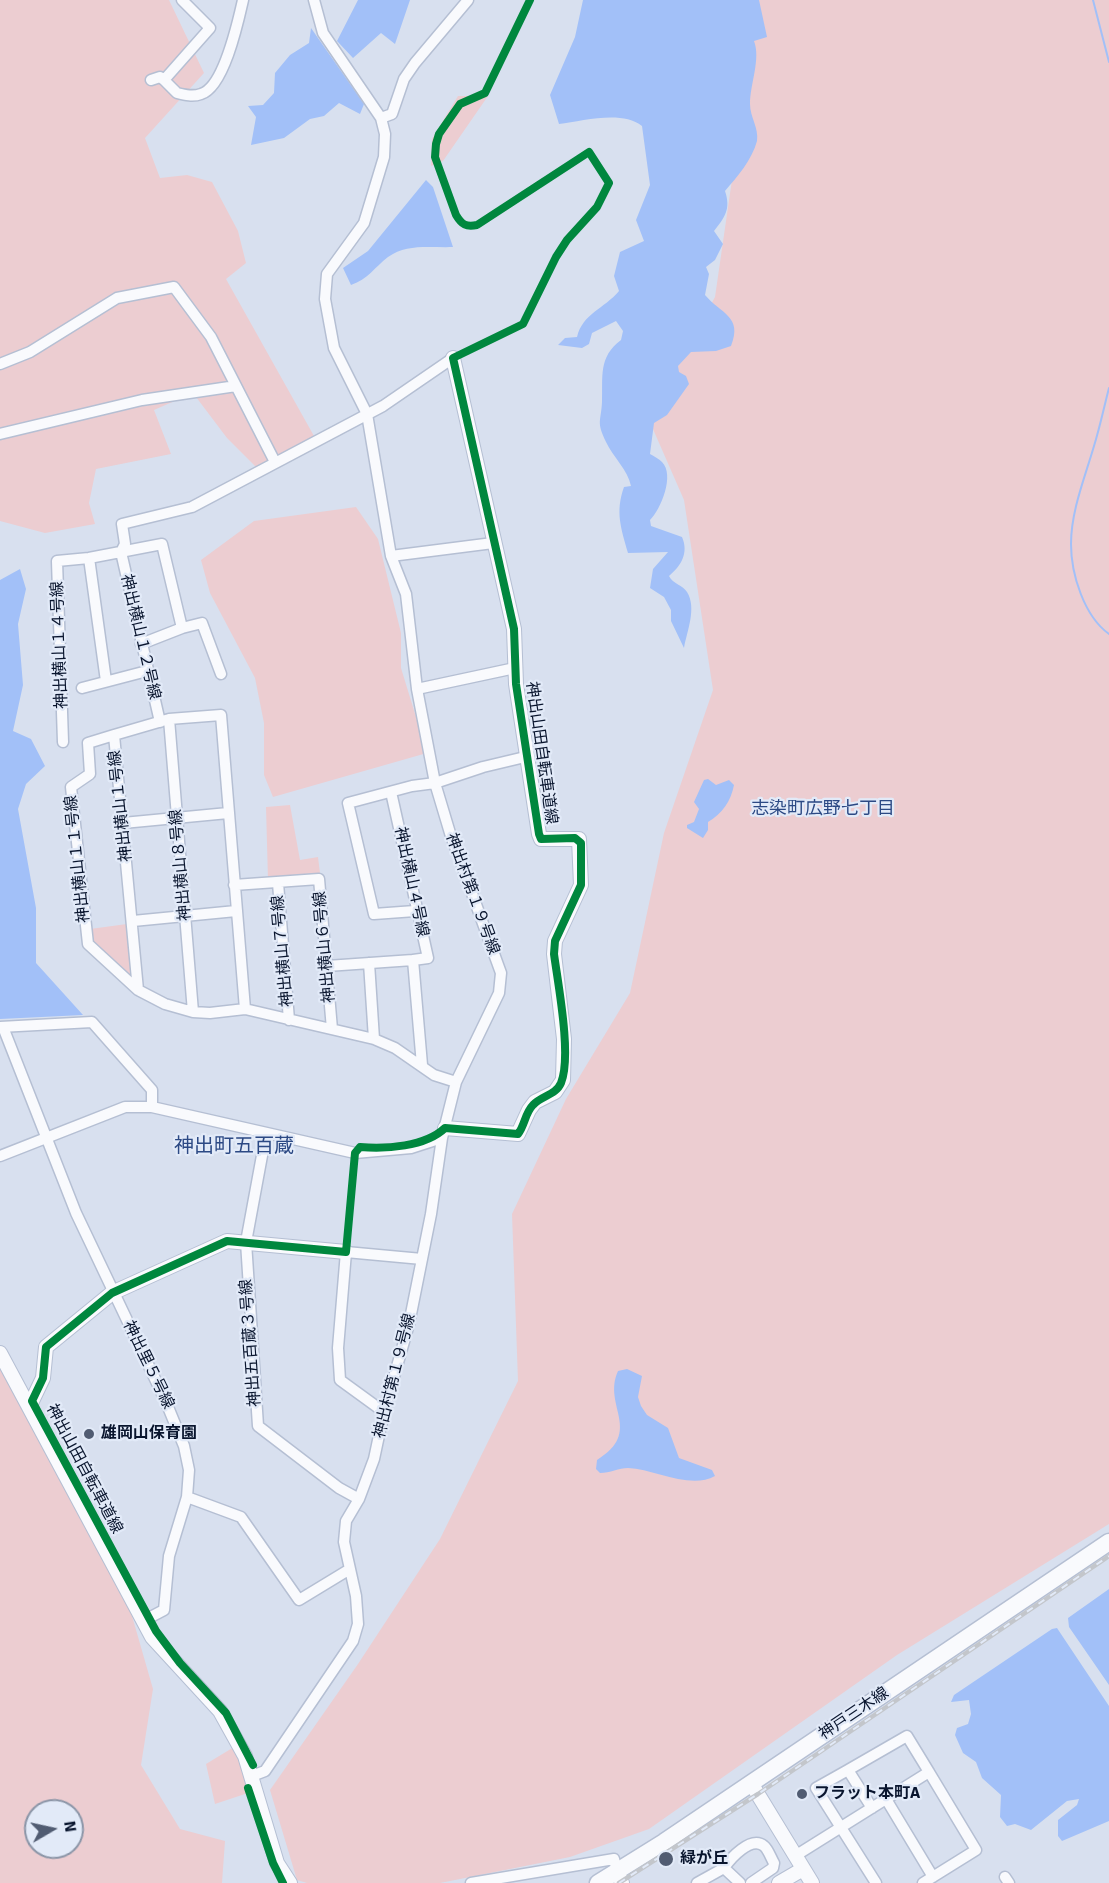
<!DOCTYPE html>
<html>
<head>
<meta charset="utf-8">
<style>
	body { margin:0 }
	#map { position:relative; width:1109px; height:1883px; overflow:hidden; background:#d8e0ef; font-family:Signika,sans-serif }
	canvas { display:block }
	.north { position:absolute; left:24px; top:1799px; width:60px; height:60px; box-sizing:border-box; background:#e2eaf8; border:2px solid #8b95a7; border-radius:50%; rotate:81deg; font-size:16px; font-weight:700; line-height:24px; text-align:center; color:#09152e }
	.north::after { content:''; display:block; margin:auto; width:21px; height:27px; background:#515c72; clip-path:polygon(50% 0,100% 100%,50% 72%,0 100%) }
</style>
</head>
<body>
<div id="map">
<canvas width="1109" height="1883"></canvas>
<div class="north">N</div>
</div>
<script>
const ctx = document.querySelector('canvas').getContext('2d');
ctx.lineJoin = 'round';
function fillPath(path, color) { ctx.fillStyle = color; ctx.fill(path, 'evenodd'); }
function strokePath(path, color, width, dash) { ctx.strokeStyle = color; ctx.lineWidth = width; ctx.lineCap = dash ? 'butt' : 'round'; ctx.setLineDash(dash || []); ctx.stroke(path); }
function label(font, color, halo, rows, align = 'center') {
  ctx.font = font + ' Signika,"Noto Sans JP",sans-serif'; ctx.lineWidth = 4.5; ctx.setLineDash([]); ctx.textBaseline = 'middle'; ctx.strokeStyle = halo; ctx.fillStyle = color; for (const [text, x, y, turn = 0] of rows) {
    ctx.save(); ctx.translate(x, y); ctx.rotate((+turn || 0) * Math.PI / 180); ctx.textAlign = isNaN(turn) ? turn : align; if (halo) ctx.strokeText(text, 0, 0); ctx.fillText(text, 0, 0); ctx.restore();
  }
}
fillPath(new Path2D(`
	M0 0H169L204 73 145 138 160 178 187 175 212 182 238 231 246 263 226 279 314 436 256 467 227 438 193 393 154 410 171 454 96 469 89 503 95 524 45 533 0 521Z
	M758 0H1109V1524L897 1655 649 1829 570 1857 440 1883H307L297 1880 270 1790 358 1664 440 1539 518 1381 512 1214 566 1099 630 993 664 833 713 690 684 500 649 420 715 297Z
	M458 96H488L443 161 431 166 432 139Z
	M356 507 378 539 401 633V668L427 753 273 797 264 775V723L255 678 210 593 201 560 254 521Z
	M290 805 300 860 318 857 320 873 268 880 266 807Z
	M127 924 133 977 127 978 92 940 90 929Z
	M0 1362 128 1602 153 1689 141 1765 180 1829 225 1841 222 1883H0ZM36 1811H72V1847H36Z
	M234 1747 251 1792 215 1804 206 1764Z`), '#eccdd1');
fillPath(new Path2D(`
	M358 0H410L395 44 381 33 353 58 337 41Z
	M583 0H759L767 37 754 41C761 59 750 84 750 104 750 117 759 128 757 141 752 160 737 177 725 191 731 209 725 217 714 231L723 244 715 260 706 267 709 274 705 295C721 314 743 316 731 346L716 351 691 352 678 366 679 372 686 376 689 384 667 415 654 423 650 454C654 456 659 459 662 462 675 475 661 509 650 520L651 526 682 537C689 553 681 566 669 576 673 584 683 585 687 592 697 608 687 631 684 648L671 621V610L664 597 650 588 653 569 668 552 628 553C621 528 615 512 624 487L631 486C628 470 613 457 606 442 596 421 601 422 602 402 603 377 598 357 621 340L623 331 616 321 592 333 589 344 582 348 558 345 565 338 577 337C583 313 604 309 619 291L614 276 620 252 644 241 636 220 650 185 642 126C622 110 583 121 559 124L550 95 575 37Z
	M311 28 364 104 360 114 339 103 324 116 310 119 284 138 251 145 256 117 248 106 263 105 274 93 275 73 290 55 309 43Z
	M426 180 433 187 453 247C431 248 407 243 388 257 374 268 368 279 351 285L343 268 368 251Z
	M20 569 26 589 18 624 23 685 13 731 31 739 45 766 26 784 18 809 36 908V963L83 1015 0 1019V580Z
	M708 779 716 785 729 780 734 785C731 801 722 814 708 822V830L703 838 687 828V825L694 822 699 809 694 802 704 780Z
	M627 1369 642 1376 638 1397 641 1406 647 1415 668 1428 679 1458 712 1470 715 1476C690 1490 655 1469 628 1468 619 1468 610 1473 600 1473L596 1469 597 1460C644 1431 602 1406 618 1371Z
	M1109 1589V1685L1069 1627 1068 1618Z
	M1057 1628 1109 1706V1821L1062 1841 1058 1836V1820L1077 1805 1079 1799 1067 1801 1031 1830 1015 1824 1007 1826 1000 1817 1001 1795 982 1778 976 1762 963 1753 955 1735 957 1728 968 1724 971 1714 969 1700 951 1702 954 1695 1052 1629Z`), '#a2c0f8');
strokePath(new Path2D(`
	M1093 0 1109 62
	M1109 388C1104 407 1100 427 1094 446 1085 477 1071 511 1071 544 1071 574 1084 616 1109 634`), '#a2c0f8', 2);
const street = new Path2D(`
	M151 80 160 77 164 80 210 28 182 0
	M164 80 177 93C185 95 193 97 201 94 224 87 238 22 243 0
	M381 118 392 114 404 79 415 63 468 0
	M0 364 30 352 117 298 174 287 211 337 275 462
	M0 434 142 400 236 386
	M391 556 493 543
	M89 558 106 681
	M182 628 202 623 221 674
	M82 688 147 671
	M417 689 515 668
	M169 719 193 1012
	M160 722 121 552 125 544 122 524 192 507 383 406 453 358
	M114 735 88 743 90 774 71 787 88 944 138 990
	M63 742 57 561 89 558 162 544 182 628 141 644
	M391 792 428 958 413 960
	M123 823 228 813
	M278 883 289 1020
	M234 885 319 879 332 1029
	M415 911 374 914 348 803 412 786 435 783 483 767 525 757
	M133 921 236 911
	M369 963 374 1039
	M327 966 413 960 422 1065
	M245 1009 221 715 169 719 114 735 138 990 165 1004 193 1012 210 1013 245 1009 374 1039 395 1048 434 1075 456 1082
	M0 1027 92 1022 152 1090V1107
	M3 1027 76 1213 166 1402 184 1446 189 1470 187 1497 241 1517 299 1600 350 1569
	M266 1134 246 1242 258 1426 339 1488 359 1499
	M0 1156 125 1107H152L355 1153 411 1148 442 1138
	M384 1412 340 1380 338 1348 346 1252 422 1259
	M143 1621 164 1610 169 1556 187 1497
	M848 1770 907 1736 929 1772
	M252 1776 265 1771 353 1641 358 1624 356 1596 344 1542 346 1521 359 1499 374 1459 384 1412 409 1324 431 1214 442 1138 456 1082 499 993 501 973 450 833 435 783 417 689 406 594 391 556 367 414 334 348 325 299 327 274 364 223 384 157 385 134 381 118 323 33 314 0
	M886 1799 933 1877
	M872 1808 848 1770 816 1788 876 1883
	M795 1856 929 1772 976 1850 923 1883
	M724 1868C730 1859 751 1835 764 1846 768 1849 771 1858 774 1863L773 1868 751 1883
	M1005 1877 1009 1883
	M471 1883 614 1859 617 1871
	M697 1883 724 1868 740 1883`);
const secondary = new Path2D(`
	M445 1128 518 1134 529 1110 535 1102 555 1092 563 1080 564 1039 554 954 555 941 581 885 579 839H541L539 834 516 684 514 629 453 358
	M0 1353 152 1637 220 1711 245 1756 277 1863 290 1883
	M32 1401 43 1378 46 1347 112 1293 227 1241 346 1252
	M751 1783 812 1883
	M617 1871 622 1883
	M779 1883 803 1869`);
const primary = new Path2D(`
	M598 1883 664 1842 1109 1542`);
strokePath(street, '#b5bfd3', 13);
strokePath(secondary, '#b5bfd3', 16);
strokePath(primary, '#b5bfd3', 19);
strokePath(street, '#f9fafd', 10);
strokePath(secondary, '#f9fafd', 14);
strokePath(primary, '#f9fafd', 16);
const rail = new Path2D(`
	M619 1883 758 1794 1109 1556`);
strokePath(rail, '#c3c6cb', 4.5);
strokePath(rail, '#e2eaf8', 2, [7]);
strokePath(new Path2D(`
	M253 1765 226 1713 180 1663 156 1631 32 1401 43 1378 46 1347 112 1293 227 1241 346 1252 355 1153 360 1147C386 1149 425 1147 445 1128L518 1134C525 1125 525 1113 533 1105 541 1096 556 1095 561 1083 572 1056 558 984 554 954L555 941 581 885V843L575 838 541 839 539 834 516 684 514 629 453 358 523 324 556 257 567 240 597 207 609 183 589 152 477 225C466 227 462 225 456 215L435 157 436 144 439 134 460 104 485 93 530 0
	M248 1788 273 1863 283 1883`), '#00873e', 8);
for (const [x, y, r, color] of [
	[89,1434,6,"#515c72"],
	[802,1794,6,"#515c72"],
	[666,1859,8,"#515c72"]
]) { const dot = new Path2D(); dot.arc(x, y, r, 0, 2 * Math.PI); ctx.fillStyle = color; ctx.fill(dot); strokePath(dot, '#e2eaf8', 2); }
label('16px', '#09152e', '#e2eaf8', [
	["神出横山１２号線",140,637,77],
	["神出横山１４号線",60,645,-92],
	["神出山田自転車道線",541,753,82],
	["神出横山１号線",121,806,-96],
	["神出横山１１号線",78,859,-96],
	["神出横山８号線",181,865,-95],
	["神出横山４号線",411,882,78],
	["神出村第１９号線",472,894,70],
	["神出横山６号線",325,947,-95],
	["神出横山７号線",283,951,-95],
	["神出五百蔵３号線",251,1343,-94],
	["神出里５号線",148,1365,64],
	["神出村第１９号線",395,1376,-76],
	["神出山田自転車道線",84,1469,62],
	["神戸三木線",854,1714,-34]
]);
label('bold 16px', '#09152e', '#e2eaf8', [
	["雄岡山保育園",101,1434],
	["フラット本町A",814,1794],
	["緑が丘",680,1859]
], 'left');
label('18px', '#2c4984', '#e2eaf8', [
	["志染町広野七丁目",823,809]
]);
label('20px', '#2c4984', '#e2eaf8', [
	["神出町五百蔵",234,1147]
]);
</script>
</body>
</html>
